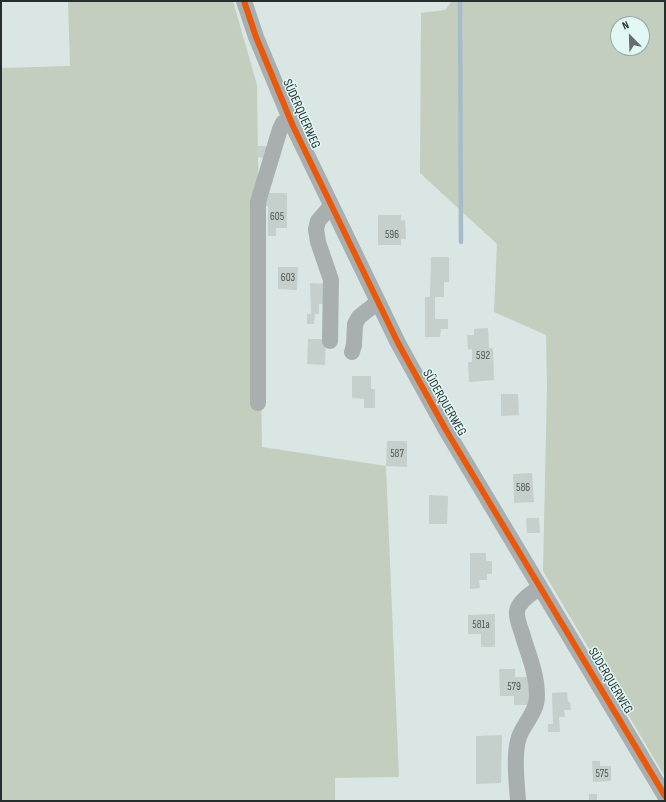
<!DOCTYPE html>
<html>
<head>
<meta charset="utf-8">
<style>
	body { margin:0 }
	#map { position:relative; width:666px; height:802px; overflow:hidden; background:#d9e6e4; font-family:"Sofia Sans Condensed",sans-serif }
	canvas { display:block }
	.frame { position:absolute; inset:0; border:2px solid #252e2c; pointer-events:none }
	.north { position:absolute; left:610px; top:16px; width:40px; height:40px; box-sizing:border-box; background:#e1f8f4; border:1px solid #96a7a4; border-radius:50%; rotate:337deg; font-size:11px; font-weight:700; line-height:16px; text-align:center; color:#252e2c }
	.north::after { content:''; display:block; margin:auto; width:14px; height:18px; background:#646e6c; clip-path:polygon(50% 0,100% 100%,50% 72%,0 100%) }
</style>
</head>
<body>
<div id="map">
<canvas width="666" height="802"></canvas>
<div class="frame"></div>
<div class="north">N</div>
</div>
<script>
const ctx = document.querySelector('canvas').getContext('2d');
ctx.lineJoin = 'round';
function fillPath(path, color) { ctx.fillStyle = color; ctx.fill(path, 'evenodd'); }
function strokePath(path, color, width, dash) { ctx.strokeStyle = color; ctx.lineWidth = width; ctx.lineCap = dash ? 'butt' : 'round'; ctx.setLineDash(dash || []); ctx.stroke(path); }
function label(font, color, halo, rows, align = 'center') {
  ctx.font = font + ' "Sofia Sans Condensed",sans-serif'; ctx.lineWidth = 3; ctx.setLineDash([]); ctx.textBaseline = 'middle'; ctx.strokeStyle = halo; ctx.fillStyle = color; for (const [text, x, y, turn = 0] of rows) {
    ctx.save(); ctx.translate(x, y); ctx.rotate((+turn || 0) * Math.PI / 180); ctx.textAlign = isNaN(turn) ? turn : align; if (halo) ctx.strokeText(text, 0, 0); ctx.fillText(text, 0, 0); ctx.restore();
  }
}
fillPath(new Path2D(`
	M68 1H233L257 85 262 447 386 466 399 777 335 778V801H1V68L70 66Z
	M452 1H665V777L543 571 547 386 546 335 494 312 497 244 420 173 421 13 445 10ZM618 24H642V48H618Z`), '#c3cebe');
strokePath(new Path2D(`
	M460 1 461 242`), '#a7bcca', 4.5);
fillPath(new Path2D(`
	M257 146H267L266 158 257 157Z
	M266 193H287V228H276V236H268V206H262Z
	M378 215H401V221L405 220 406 239H401V245H378Z
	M431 257H449V282H444V297H435V319H448V329H441L440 337H425V297H430Z
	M278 267H298L297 290 278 289Z
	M310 283 327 284V304H319V314H315L314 324H307V314H311Z
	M488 328 489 348H493L494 380 469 382 468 362H472V349L468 350 467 335H474V329Z
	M308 339H326L325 365 307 364Z
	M352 376H371V389H375V408H364V399L352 398Z
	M501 394H518L519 415 501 416Z
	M387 441H407V467L386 466Z
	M532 473 534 502 514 503 513 474Z
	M429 495 448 496 447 524H429Z
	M526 518H539L540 533H527Z
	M470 553H486V561H492V574H487V580H479L480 588 470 589Z
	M495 614V647H481V634H468V615Z
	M499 669H515V677H529V705H514V696H500Z
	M567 692 568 702H570L571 710H564L565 717H559L560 732H548V724H553L552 693Z
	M502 735 501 783 476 784V736Z
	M592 761H600V766H611V781L593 782Z
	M589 794H597V801H589Z`), '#c5cfcb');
strokePath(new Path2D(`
	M244 1 256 37 293 126 398 343 446 430 665 796
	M330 341 331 280 318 242 316 229 318 221 331 206
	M352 352 354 345 355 324 359 317 378 302
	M258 403V202L280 129 283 123 289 119
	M518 801C517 783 513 755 519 737 524 723 537 712 537 696 537 676 530 658 524 640 522 631 516 620 517 611 519 600 533 593 540 587`), '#a9aeae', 16);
strokePath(new Path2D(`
	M244 1 256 37 293 126 398 343 446 430 665 796`), '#e8590c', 6);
label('11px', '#4f5856', null, [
	["605",277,217],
	["596",392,235],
	["603",288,278],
	["592",483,356],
	["587",397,454],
	["586",523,488],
	["581a",481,625],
	["579",514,687],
	["575",602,774]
]);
label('13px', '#252e2c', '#e1f8f4', [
	["SÜDERQUERWEG",301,114,66],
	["SÜDERQUERWEG",444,403,60],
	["SÜDERQUERWEG",610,681,59]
]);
</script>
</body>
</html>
